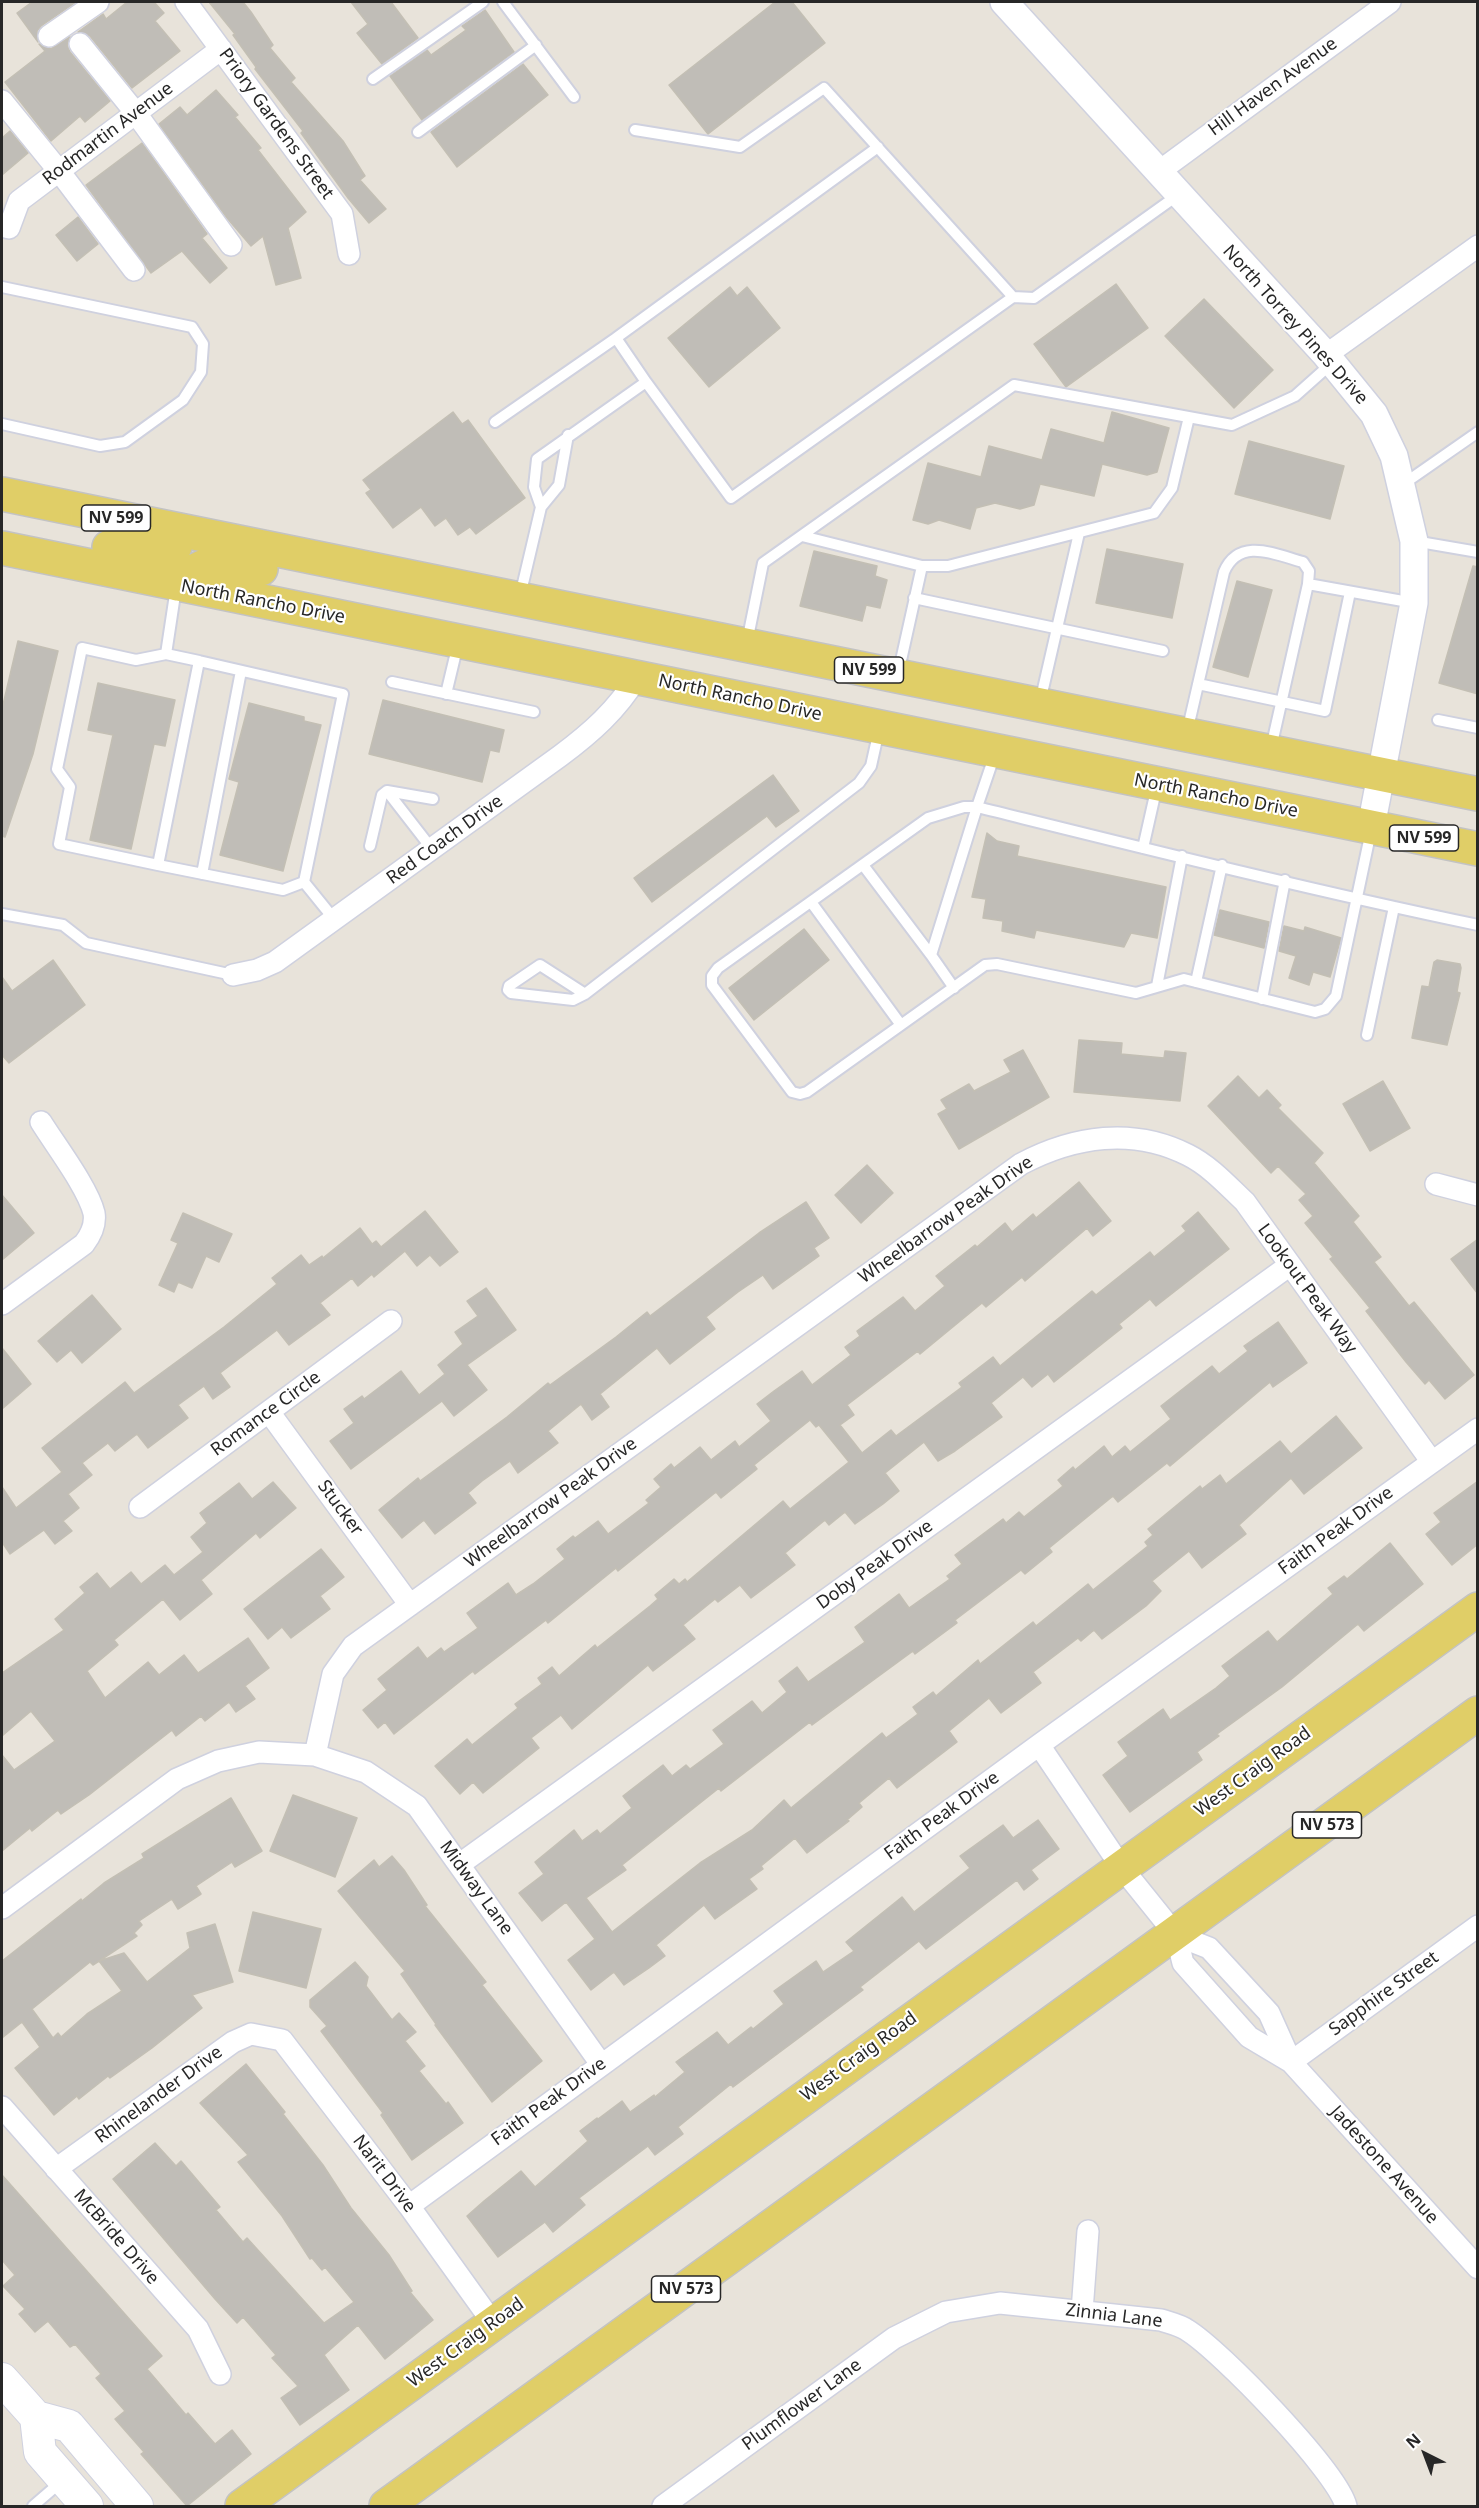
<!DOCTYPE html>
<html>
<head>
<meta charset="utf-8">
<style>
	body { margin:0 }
	#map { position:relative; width:1479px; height:2508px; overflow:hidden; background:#e8e3da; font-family:"Noto Sans",sans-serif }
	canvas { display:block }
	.frame { position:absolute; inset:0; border:3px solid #272727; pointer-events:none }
	.north { position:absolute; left:1395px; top:2424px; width:60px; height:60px; -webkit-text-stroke:4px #fff; paint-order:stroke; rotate:318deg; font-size:16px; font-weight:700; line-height:24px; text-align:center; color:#272727 }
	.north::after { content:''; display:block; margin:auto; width:21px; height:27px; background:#272727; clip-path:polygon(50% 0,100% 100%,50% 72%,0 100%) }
</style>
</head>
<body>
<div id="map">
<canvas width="1479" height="2508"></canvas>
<div class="frame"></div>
<div class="north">N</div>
</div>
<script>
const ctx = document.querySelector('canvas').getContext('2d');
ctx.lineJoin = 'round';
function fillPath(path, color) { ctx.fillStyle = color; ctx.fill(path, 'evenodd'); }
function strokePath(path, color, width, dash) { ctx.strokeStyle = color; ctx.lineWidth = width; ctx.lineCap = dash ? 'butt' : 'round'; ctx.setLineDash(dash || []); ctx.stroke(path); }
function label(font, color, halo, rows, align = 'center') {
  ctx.font = font + ' "Noto Sans",sans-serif'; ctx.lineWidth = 4.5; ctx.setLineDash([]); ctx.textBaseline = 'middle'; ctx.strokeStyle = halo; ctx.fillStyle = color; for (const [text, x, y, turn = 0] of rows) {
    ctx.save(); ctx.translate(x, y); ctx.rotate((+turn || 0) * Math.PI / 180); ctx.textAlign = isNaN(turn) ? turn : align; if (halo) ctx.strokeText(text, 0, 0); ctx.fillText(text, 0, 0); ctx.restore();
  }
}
const building = new Path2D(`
	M32 2H76L41 26 37 31 38 42 17 13Z
	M127 2H154L164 13 155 21 180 51 132 88 90 36 78 32 103 14 106 19Z
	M209 2H243L251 12 273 45 270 48 295 78 291 82 343 141 365 176 360 180 386 209 369 223 348 198 301 133 303 131 255 69 256 67 233 35 235 34Z
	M351 2H391L418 38 382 64 357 33 368 24Z
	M775 2H792L825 43 708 134 669 85Z
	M485 10 514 52 422 120 390 76 427 50 431 55 466 30 462 26Z
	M70 37 67 45 70 52 110 101 85 122 80 116 51 141 5 82 45 51 39 44 51 49Z
	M523 64 548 95 457 167 431 132Z
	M216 90 238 115 235 117 261 148 258 150 306 212 288 228 301 278 276 285 263 236 251 246 227 218 159 124 180 107 187 115Z
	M10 131 28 153 2 175V138Z
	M142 143 207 234 202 238 227 268 210 283 182 251 151 273 86 185Z
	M78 217 98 244 77 261 56 235Z
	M1116 284 1148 328 1066 387 1034 344Z
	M730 287 737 296 747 287 780 328 709 387 668 338Z
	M1204 299 1273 370 1234 408 1165 336Z
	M453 412 462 424 468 420 525 498 476 534 470 527 458 535 446 518 435 526 421 507 393 528 366 493 371 490 363 480Z
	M1112 412 1169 428 1157 472 1147 475 1102 464 1094 496 1040 484 1034 505 1020 509 995 503 976 508 970 529 939 520 928 524 913 520 928 463 981 477 989 446 1042 460 1051 429 1104 443Z
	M1249 441 1344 466 1330 519 1235 494Z
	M1107 549 1183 564 1172 618 1096 603Z
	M814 551 877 566 875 576 887 580 880 608 866 605 862 621 800 606Z
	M1473 566 1478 567V694L1439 683Z
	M1237 581 1272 590 1248 677 1213 667Z
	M18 641 58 651 33 754 5 837 2 836V709Z
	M98 683 175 700 165 746 154 744 131 849 90 840 113 735 88 730Z
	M383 700 504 730 499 752 490 750 482 782 369 754Z
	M249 703 304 717V721L321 725 283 871 220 855 239 782 229 779Z
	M773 775 799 811 776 827 767 816 652 902 634 878Z
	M987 833 997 841 1019 846 1017 856 1166 887 1157 938 1131 933 1124 947 1036 930 1034 938 1002 931 1003 921 983 918 986 899 972 897Z
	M1220 910 1269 922 1264 948 1214 935Z
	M1284 926 1304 931 1305 927 1341 938 1330 977 1313 972 1309 985 1289 978 1296 956 1279 951Z
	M804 929 829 960 754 1020 729 988Z
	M53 960 85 1005 9 1063 2 1055V977L12 991Z
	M1437 960 1460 964 1461 968 1457 992 1460 993 1447 1045 1412 1038 1422 986 1429 987 1434 962Z
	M1079 1040 1122 1043 1121 1054 1164 1058 1165 1051 1186 1053 1180 1101 1074 1092Z
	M1023 1050 1049 1097 959 1149 938 1114 947 1109 941 1100 969 1084 974 1091 1011 1072 1004 1060Z
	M1238 1076 1259 1098 1267 1090 1281 1105 1278 1108 1323 1153 1314 1163 1359 1216 1353 1222 1381 1257 1374 1262 1409 1306 1414 1302 1474 1375 1445 1399 1429 1380 1425 1384 1406 1362 1366 1311 1370 1308 1330 1259 1333 1257 1305 1223 1313 1216 1299 1200 1306 1194 1278 1166 1271 1173 1208 1106Z
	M1383 1081 1410 1128 1370 1151 1343 1104Z
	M867 1165 893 1193 861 1223 835 1195Z
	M1079 1182 1111 1221 1093 1236 1087 1228 1025 1281 1022 1277 986 1307 982 1303 920 1354 918 1351 847 1405 854 1415 840 1425 862 1453 891 1430 896 1436 962 1387 959 1383 993 1357 1000 1366 1092 1291 1096 1295 1150 1252 1154 1257 1186 1231 1182 1226 1198 1212 1229 1249 1156 1306 1150 1299 1119 1324 1122 1328 1054 1382 1048 1374 1032 1387 1023 1377 991 1403 1002 1417 955 1451 938 1461 924 1442 885 1473 899 1491 883 1504 855 1524 845 1512 829 1525 825 1520 785 1553 795 1565 751 1598 740 1585 718 1602 715 1599 683 1625 695 1639 653 1671 648 1665 572 1729 561 1715 531 1738 539 1748 483 1793 473 1782 460 1794 435 1766 467 1739 472 1745 518 1708 515 1704 542 1684 538 1678 552 1667 559 1676 595 1645 597 1648 650 1606 658 1599 655 1595 674 1579 679 1584 685 1579 687 1582 783 1501 790 1509 849 1462 819 1425 816 1427 810 1420 754 1465 757 1469 721 1498 716 1492 618 1571 616 1568 548 1623 546 1620 475 1674 473 1671 394 1734 385 1722 378 1728 363 1710 387 1690 378 1679 418 1647 427 1659 441 1648 444 1652 478 1628 467 1613 508 1583 516 1595 533 1584 565 1559 557 1549 573 1536 575 1538 598 1521 608 1534 649 1503 646 1500 661 1487 654 1479 671 1464 674 1468 700 1447 711 1460 735 1441 739 1447 771 1421 757 1404 774 1391 802 1371 812 1385 851 1355 845 1347 860 1336 857 1331 903 1297 915 1311 945 1286 936 1276 975 1245 977 1247 1005 1223 1012 1232 1033 1214 1036 1218Z
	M2 1195 34 1233 2 1260Z
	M806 1202 829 1238 814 1248 819 1256 773 1289 763 1275 738 1292 706 1317 715 1329 670 1364 657 1348 600 1394 609 1407 592 1420 581 1404 548 1431 558 1443 518 1473 510 1461 482 1481 468 1493 476 1503 435 1534 424 1520 402 1538 379 1510 418 1478 420 1481 507 1417 548 1383 550 1385 616 1337 647 1312 650 1316 759 1233Z
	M425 1211 458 1252 440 1266 430 1255 417 1266 405 1251 374 1277 372 1274 358 1286 352 1278 320 1303 330 1315 289 1345 277 1330 220 1373 230 1387 213 1399 204 1386 178 1405 188 1418 148 1448 137 1434 115 1451 108 1443 82 1463 92 1475 68 1494 79 1508 63 1521 72 1531 55 1544 44 1530 10 1554 2 1542V1487L16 1508 62 1472 42 1448 125 1382 134 1393 224 1327 277 1284 272 1278 301 1255 309 1265 322 1256 323 1258 360 1228 372 1244 376 1241 381 1247Z
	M183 1213 232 1234 219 1262 206 1256 192 1288 178 1282 174 1292 159 1285 178 1243 171 1240Z
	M1478 1239V1294L1451 1259Z
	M486 1288 516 1330 467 1365 487 1390 454 1416 442 1401 351 1469 330 1441 354 1423 344 1409 362 1396 364 1399 401 1371 419 1395 445 1374 438 1365 463 1344 455 1332 478 1316 467 1301Z
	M92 1295 121 1329 82 1363 71 1350 57 1362 38 1341Z
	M1278 1322 1307 1363 1273 1387 1270 1382 1170 1466 1167 1463 1118 1502 1113 1496 1049 1548 1052 1552 1025 1574 1021 1570 955 1620 957 1623 915 1654 913 1651 812 1725 810 1722 721 1791 719 1788 622 1865 626 1870 586 1898 612 1932 700 1863 752 1830 784 1800 791 1808 882 1733 886 1738 918 1714 913 1707 933 1692 936 1696 978 1660 980 1664 1033 1622 1036 1626 1088 1584 1093 1590 1148 1546 1145 1542 1153 1535 1148 1529 1200 1486 1202 1489 1220 1475 1226 1484 1280 1441 1291 1454 1336 1416 1362 1448 1304 1494 1291 1478 1239 1525 1246 1534 1202 1568 1189 1551 1152 1581 1161 1591 1146 1606 1102 1639 1094 1630 1081 1641 1078 1638 1033 1672 1041 1683 1001 1713 989 1698 949 1731 957 1742 897 1788 889 1778 859 1803 862 1807 847 1820 849 1821 807 1853 795 1838 761 1866 763 1869 749 1879 757 1889 715 1919 704 1905 656 1945 665 1956 649 1968 624 1985 614 1972 591 1990 568 1960 595 1939 566 1902 542 1921 519 1893 544 1874 535 1862 574 1830 582 1841 597 1830 600 1834 632 1808 623 1796 663 1765 672 1776 686 1765 690 1769 724 1744 713 1730 752 1701 762 1713 787 1692 779 1681 797 1667 808 1682 865 1642 855 1627 899 1594 909 1608 950 1579 947 1576 962 1564 955 1555 1003 1519 1006 1523 1019 1512 1024 1517 1063 1486 1058 1480 1073 1467 1075 1470 1104 1446 1112 1457 1125 1446 1130 1452 1171 1419 1161 1406 1212 1366 1219 1374 1248 1351 1244 1346Z
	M2 1348 31 1384 2 1409Z
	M1478 1481V1544L1452 1565 1426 1534 1441 1522 1434 1513Z
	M273 1482 296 1508 260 1538 256 1533 201 1580 212 1594 180 1620 163 1599 114 1640 118 1645 87 1671 105 1698 148 1662 159 1675 184 1655 198 1673 248 1638 269 1668 245 1686 255 1699 236 1712 229 1702 205 1721 201 1716 176 1736 172 1730 89 1795 61 1814 58 1810 32 1831 30 1828 2 1851V1755L14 1770 55 1741 31 1711 2 1736V1673L64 1630 55 1619 85 1593 80 1587 97 1573 110 1589 131 1572 141 1584 165 1565 174 1575 203 1552 191 1537 207 1523 200 1513 239 1483 252 1499Z
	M1390 1543 1423 1584 1364 1631 1358 1624 1282 1687 1217 1734 1219 1736 1197 1752 1202 1760 1130 1812 1103 1775 1128 1756 1118 1742 1163 1709 1170 1720 1216 1688 1230 1676 1222 1666 1268 1631 1277 1642 1333 1594 1328 1588 1344 1576 1347 1579Z
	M321 1549 344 1577 320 1596 330 1609 291 1638 282 1627 268 1639 244 1609Z
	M293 1795 357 1818 335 1877 270 1851Z
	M231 1798 262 1851 235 1867 232 1862 196 1886 201 1894 178 1909 172 1899 139 1921 142 1925 134 1933 137 1936 93 1965 90 1962 32 2009 53 2038 58 2033 61 2037 87 2014 122 1991 99 1961 124 1953 147 1982 190 1948 187 1933 215 1924 233 1982 192 1995 202 2008 152 2048 110 2078 108 2076 79 2099 77 2096 54 2115 15 2068 40 2047 22 2022 2 2038V1961L81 1899 82 1901 104 1883 144 1858 142 1854Z
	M1038 1820 1059 1849 1031 1870 1038 1879 1024 1890 1017 1880 926 1949 919 1941 860 1987 863 1990 733 2087 731 2084 678 2127 683 2134 655 2155 648 2146 579 2198 585 2205 553 2232 545 2222 498 2257 467 2216 484 2201 521 2171 535 2187 588 2141 580 2131 597 2118 598 2119 622 2101 630 2112 654 2095 655 2097 685 2072 676 2062 717 2032 728 2045 751 2027 753 2029 784 2004 774 1991 816 1961 823 1972 854 1951 846 1942 902 1897 914 1912 970 1868 960 1856 1003 1825 1013 1838Z
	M392 1856 404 1870 427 1905 425 1906 486 1982 482 1985 542 2061 492 2102 435 2025 436 2024 401 1974 405 1971 338 1891 374 1860 379 1867Z
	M253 1912 321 1929 306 1988 239 1971Z
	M355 1962 368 1977 366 1986 392 2020 399 2013 416 2032 405 2041 425 2066 419 2071 446 2104 448 2102 463 2123 412 2160 381 2115 383 2113 321 2031 327 2026 310 2007V2000Z
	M246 2064 285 2112 283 2114 323 2165 351 2208 389 2255 412 2291 410 2292 433 2320 385 2359 358 2325 324 2355 349 2390 300 2425 281 2398 298 2386 272 2358 276 2355 243 2317 237 2323 215 2299 113 2179 155 2143 176 2166 181 2161 220 2207 216 2210 243 2242 247 2238 324 2323 354 2302 325 2267 322 2270 312 2258 310 2259 282 2216 238 2162 248 2155 200 2103Z
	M2 2175 162 2356 147 2369 186 2415 188 2413 215 2444 232 2430 251 2454 187 2506 141 2454 144 2452 115 2419 125 2411 96 2378 101 2374 75 2344 70 2347 48 2321 35 2332 19 2314 25 2309 3 2286 15 2275 2 2260Z`);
fillPath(building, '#c0bdb7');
strokePath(building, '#c3bfb4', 1.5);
const service = new Path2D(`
	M503 2 574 97
	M373 79 483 2
	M635 130 740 147 824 88 1013 297 731 498 646 382
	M418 132 536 45
	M2 287 192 327 203 344 201 372 183 400 125 442 100 446 2 424
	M1013 297 1034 298 1178 195
	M495 422 616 338
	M1402 485 1478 432
	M541 507 534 487 537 459 646 382 616 338 878 147
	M802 536 922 566 898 674
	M1414 541 1478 552
	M922 566H948L1154 513 1172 488 1189 417
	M520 596 541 507 559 485 568 435
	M914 598 1163 651
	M747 642 763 563 1014 385 1232 425 1295 396 1332 363
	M166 654 199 661 158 865 59 844 70 787 57 769 82 648 136 660 166 654 176 588
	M392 682 534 712
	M1198 684 1325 711 1350 592
	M446 694 458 644
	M1040 702 1079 533
	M1438 720 1478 728
	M1187 732 1224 572C1239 537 1274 554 1303 562L1309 571 1308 584
	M1271 748 1308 584 1414 603
	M995 754 977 807H964L928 818 718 968 712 976V985L792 1092 800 1094 807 1092 985 965 997 964 1136 993 1184 979 1315 1012 1325 1009 1336 996 1371 831
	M387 791 432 849
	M370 846 382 795 387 791 433 799
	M1143 848 1157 786
	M158 865 283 890 304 882 343 694 199 661
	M863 865 931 955
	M202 874 241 671
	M304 882 334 919
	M811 902 901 1025
	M2 914 63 925 86 943 233 975
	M1196 982 1222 865
	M1157 986 1182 856
	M954 988 931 955 977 807C1143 848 1310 890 1478 925
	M585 994 540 965 509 986 508 990 511 993 573 1000 585 994 859 783 871 766 879 730
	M1262 999 1285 880
	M1367 1035 1394 907
	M33 2506 62 2481`);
const minor = new Path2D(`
	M186 2 342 214 349 254
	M49 36 98 2
	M80 44 135 112 231 245
	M2 101 59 171 134 270
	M1157 173 1390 2
	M2 226 9 228 19 201 221 49
	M1326 355 1478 246
	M233 975 257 970 275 962 560 756C591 733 617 710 637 677
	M1436 1184 1478 1195
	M2 1304 84 1244C91 1235 96 1225 94 1213 88 1188 56 1146 41 1122
	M269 1412 410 1605
	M140 1507 391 1321
	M1039 1745 1122 1868 1176 1935 1183 1963 1249 2037 1291 2062 1478 2268
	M315 1755 333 1674 353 1646 1021 1164C1074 1136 1133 1127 1188 1155 1210 1166 1227 1185 1245 1202L1432 1462
	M460 1864 1290 1265
	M2 1908 177 1779 218 1761 259 1752 315 1755 366 1772 417 1806 601 2064
	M1176 1935 1209 1948 1269 2013 1291 2062
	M1291 2062 1478 1926
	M2 2107 198 2329 220 2374
	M56 2169 233 2042 251 2034 282 2040 409 2206 493 2323
	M409 2206 1039 1745 1478 1429
	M1082 2311 1088 2231
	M663 2506 894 2338 946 2312 1000 2303 1161 2320C1170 2323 1180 2325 1187 2330 1220 2350 1337 2471 1346 2506`);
const tertiary = new Path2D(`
	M1004 2 1326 355 1374 414 1394 456 1414 541V603L1371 827`);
const secondary = new Path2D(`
	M2 2379 36 2417 69 2426 137 2506
	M36 2417 40 2452 87 2506`);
const primary = new Path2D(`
	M2 494 1478 794
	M109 547 153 556 174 549 181 531
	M2 548 1478 849
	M177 584C210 557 220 560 261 569
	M242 2506 1478 1609
	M386 2506 1478 1713`);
strokePath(service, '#cfd1df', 14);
strokePath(minor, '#cfd1df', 24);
strokePath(tertiary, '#cfd1df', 30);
strokePath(secondary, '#cfd1df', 34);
strokePath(primary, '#c3c3c3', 36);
strokePath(service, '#fff', 10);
strokePath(minor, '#fff', 21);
strokePath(tertiary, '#fff', 27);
strokePath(secondary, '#fff', 32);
strokePath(primary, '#e0ce67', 33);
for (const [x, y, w] of [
	[116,518,69],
	[869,670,69],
	[1424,838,69],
	[1327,1825,69],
	[686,2289,69]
]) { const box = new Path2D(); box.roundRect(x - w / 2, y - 13, w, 26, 4.5); ctx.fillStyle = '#fff'; ctx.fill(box); strokePath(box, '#272727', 1.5); }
label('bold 16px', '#272727', null, [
	["NV 599",116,518],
	["NV 599",869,670],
	["NV 599",1424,838],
	["NV 573",1327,1825],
	["NV 573",686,2289]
]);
label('18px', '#272727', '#fff', [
	["Hill Haven Avenue",1273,87,-36],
	["Priory Gardens Street",276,124,54],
	["Rodmartin Avenue",108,134,-37],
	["North Torrey Pines Drive",1295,325,48],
	["North Rancho Drive",263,602,11],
	["North Rancho Drive",740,698,12],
	["North Rancho Drive",1216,796,11],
	["Red Coach Drive",445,840,-36],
	["Wheelbarrow Peak Drive",946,1220,-35],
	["Lookout Peak Way",1307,1289,54],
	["Romance Circle",266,1414,-36],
	["Wheelbarrow Peak Drive",551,1503,-36],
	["Stucker",340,1508,54],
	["Faith Peak Drive",1336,1531,-36],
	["Doby Peak Drive",875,1565,-36],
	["West Craig Road",1253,1772,-36],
	["Faith Peak Drive",942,1816,-36],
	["Midway Lane",476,1888,54],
	["Sapphire Street",1384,1994,-36],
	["West Craig Road",859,2057,-36],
	["Rhinelander Drive",159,2095,-36],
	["Faith Peak Drive",549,2102,-36],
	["Jadestone Avenue",1384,2165,48],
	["Narit Drive",384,2174,53],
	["McBride Drive",116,2237,49],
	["Zinnia Lane",1114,2316,7],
	["West Craig Road",466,2343,-36],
	["Plumflower Lane",802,2405,-36]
]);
</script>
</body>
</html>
